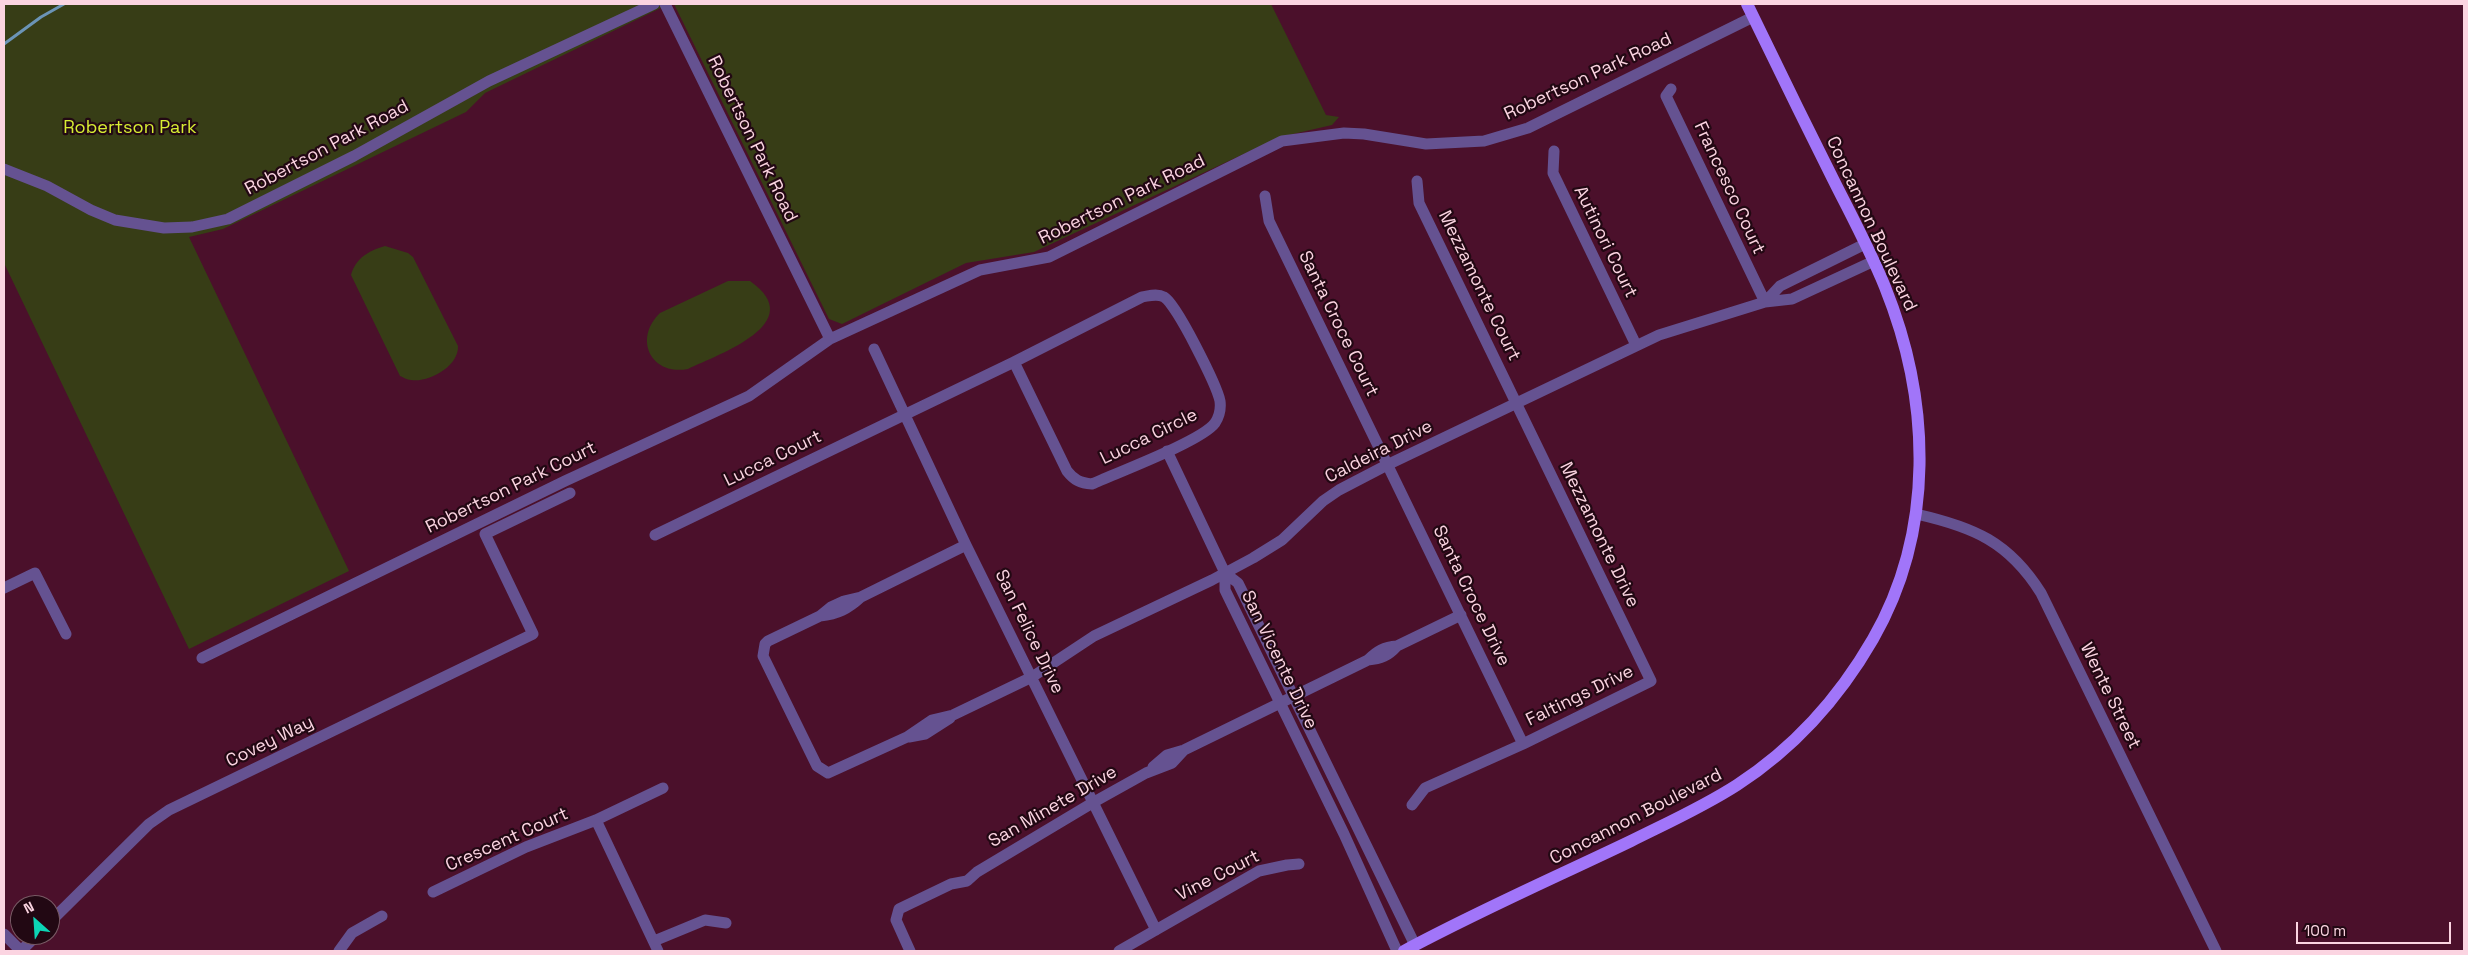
<!DOCTYPE html>
<html>
<head>
<meta charset="utf-8">
<style>
	body { margin:0 }
	#map { position:relative; width:2468px; height:955px; overflow:hidden; background:#4b102b; font-family:"Space Grotesk",sans-serif }
	canvas { display:block }
	.frame { position:absolute; inset:0; border:5px solid #fbd4e1; pointer-events:none }
	.north { position:absolute; left:10px; top:895px; width:50px; height:50px; box-sizing:border-box; background:#220813; border:1px solid #795a65; border-radius:50%; rotate:334deg; font-size:14px; font-weight:700; line-height:20px; text-align:center; color:#fbd4e1 }
	.north::after { content:''; display:block; margin:auto; width:18px; height:22px; background:#0cd5b5; clip-path:polygon(50% 0,100% 100%,50% 72%,0 100%) }
	.scale { position:absolute; left:2296px; top:922px; width:155px; height:22px; box-sizing:border-box; border:2px solid #fbd4e1; border-top:0; padding-left:6px; font-size:15px; line-height:18px; white-space:nowrap; color:#fbd4e1; -webkit-text-stroke:4px #220813; paint-order:stroke }
</style>
</head>
<body>
<div id="map">
<canvas width="2468" height="955"></canvas>
<div class="frame"></div>
<div class="north">N</div>
<div class="scale">100 m</div>
</div>
<script>
const ctx = document.querySelector('canvas').getContext('2d');
ctx.lineJoin = 'round';
function fillPath(path, color) { ctx.fillStyle = color; ctx.fill(path, 'evenodd'); }
function strokePath(path, color, width, dash) { ctx.strokeStyle = color; ctx.lineWidth = width; ctx.lineCap = dash ? 'butt' : 'round'; ctx.setLineDash(dash || []); ctx.stroke(path); }
function label(font, color, halo, rows, align = 'center') {
  ctx.font = font + ' "Space Grotesk",sans-serif'; ctx.lineWidth = 4.5; ctx.setLineDash([]); ctx.textBaseline = 'middle'; ctx.strokeStyle = halo; ctx.fillStyle = color; for (const [text, x, y, turn = 0] of rows) {
    ctx.save(); ctx.translate(x, y); ctx.rotate((+turn || 0) * Math.PI / 180); ctx.textAlign = isNaN(turn) ? turn : align; if (halo) ctx.strokeText(text, 0, 0); ctx.fillText(text, 0, 0); ctx.restore();
  }
}
fillPath(new Path2D(`
	M4 4H669L485 93 466 112 223 229 189 237 349 571 189 649 4 263Z
	M674 4H1271L1326 115 1339 117 1332 125 1280 137 1034 252 966 263 842 324 829 319Z
	M385 246 408 253 413 257 458 346C459 366 429 383 411 380 407 380 403 377 400 376L351 275C356 258 368 251 385 246Z
	M728 281H750C810 323 719 354 688 369 651 376 633 339 660 313Z`), '#373d16');
strokePath(new Path2D(`
	M4 44 41 17 64 4`), '#6b94b6', 3);
strokePath(new Path2D(`
	M665 4 830 339
	M1671 89 1666 96 1765 302
	M1554 151 1553 173 1636 345
	M4 169 47 186 91 210 115 220 164 228 192 227 228 219 354 156 489 81 654 4
	M1265 196 1269 221 1523 744
	M1765 302 1780 286 1865 244
	M874 349 966 545 1156 930
	M1167 451 1225 573V590L1344 834 1397 951
	M1916 514C1974 527 2009 542 2041 593L2216 951
	M655 535 1014 362 1067 471C1074 480 1080 483 1092 484 1116 473 1202 441 1215 423 1219 417 1221 409 1220 401 1217 386 1176 303 1164 297 1157 293 1149 296 1142 297L1014 362
	M1225 573 1238 583 1415 945
	M4 588 35 573 66 634
	M861 597 844 601 831 607 820 616 768 641 765 644 763 656 817 766 828 773 907 737 932 720 953 715 1032 677 1094 636 1212 580 1253 558 1282 540 1323 501 1339 490 1387 465 1659 335 1765 302 1792 299 1874 261
	M820 616C838 614 848 609 861 597L966 545
	M202 658 565 481 749 396 830 339 980 270 1049 257 1282 141 1344 133 1364 134 1426 144 1484 141 1528 128 1753 17
	M1368 660C1381 659 1388 656 1397 646L1461 615
	M909 737 925 734 950 718
	M1153 767 1167 755 1184 750 1368 660C1377 651 1384 647 1397 646
	M1412 805 1425 788 1523 744 1651 681 1419 203 1417 181
	M596 820 658 951
	M433 892 526 847 596 820 663 788
	M50 922 149 824 169 810 533 634 485 534 570 493
	M4 934 21 951
	M654 941 705 920 726 923
	M21 951 37 935
	M339 951 352 933 382 916
	M910 951 896 920 899 909 951 884 967 881 977 872 1094 802 1146 773 1172 763 1184 750
	M1119 951 1259 871 1287 865 1299 864`), '#655291', 11);
strokePath(new Path2D(`
	M1404 951C1478 911 1556 877 1631 841 1667 823 1703 807 1737 785 1794 748 1839 698 1873 639 1935 531 1931 401 1885 287 1870 250 1851 215 1833 179 1804 121 1775 62 1747 4`), '#a175f9', 12);
label('18px', '#fbd4e1', '#220813', [
	["Robertson Park Road",1588,77,-25],
	["Robertson Park Road",752,139,64],
	["Robertson Park Road",327,148,-28],
	["Francesco Court",1729,188,65],
	["Robertson Park Road",1122,200,-26],
	["Concannon Boulevard",1871,224,65],
	["Autinori Court",1605,242,64],
	["Mezzamonte Court",1479,286,64],
	["Santa Croce Court",1338,324,64],
	["Lucca Circle",1149,437,-26],
	["Caldeira Drive",1379,452,-27],
	["Lucca Court",773,459,-26],
	["Robertson Park Court",511,488,-26],
	["Mezzamonte Drive",1599,535,64],
	["Santa Croce Drive",1471,596,64],
	["San Felice Drive",1029,632,64],
	["San Vicente Drive",1279,660,64],
	["Faltings Drive",1580,696,-26],
	["Wente Street",2110,696,64],
	["Covey Way",270,742,-26],
	["San Minete Drive",1053,807,-30],
	["Concannon Boulevard",1636,817,-27],
	["Crescent Court",507,840,-24],
	["Vine Court",1218,876,-27]
]);
label('18px', '#d7ed33', '#220813', [
	["Robertson Park",130,128]
]);
</script>
</body>
</html>
